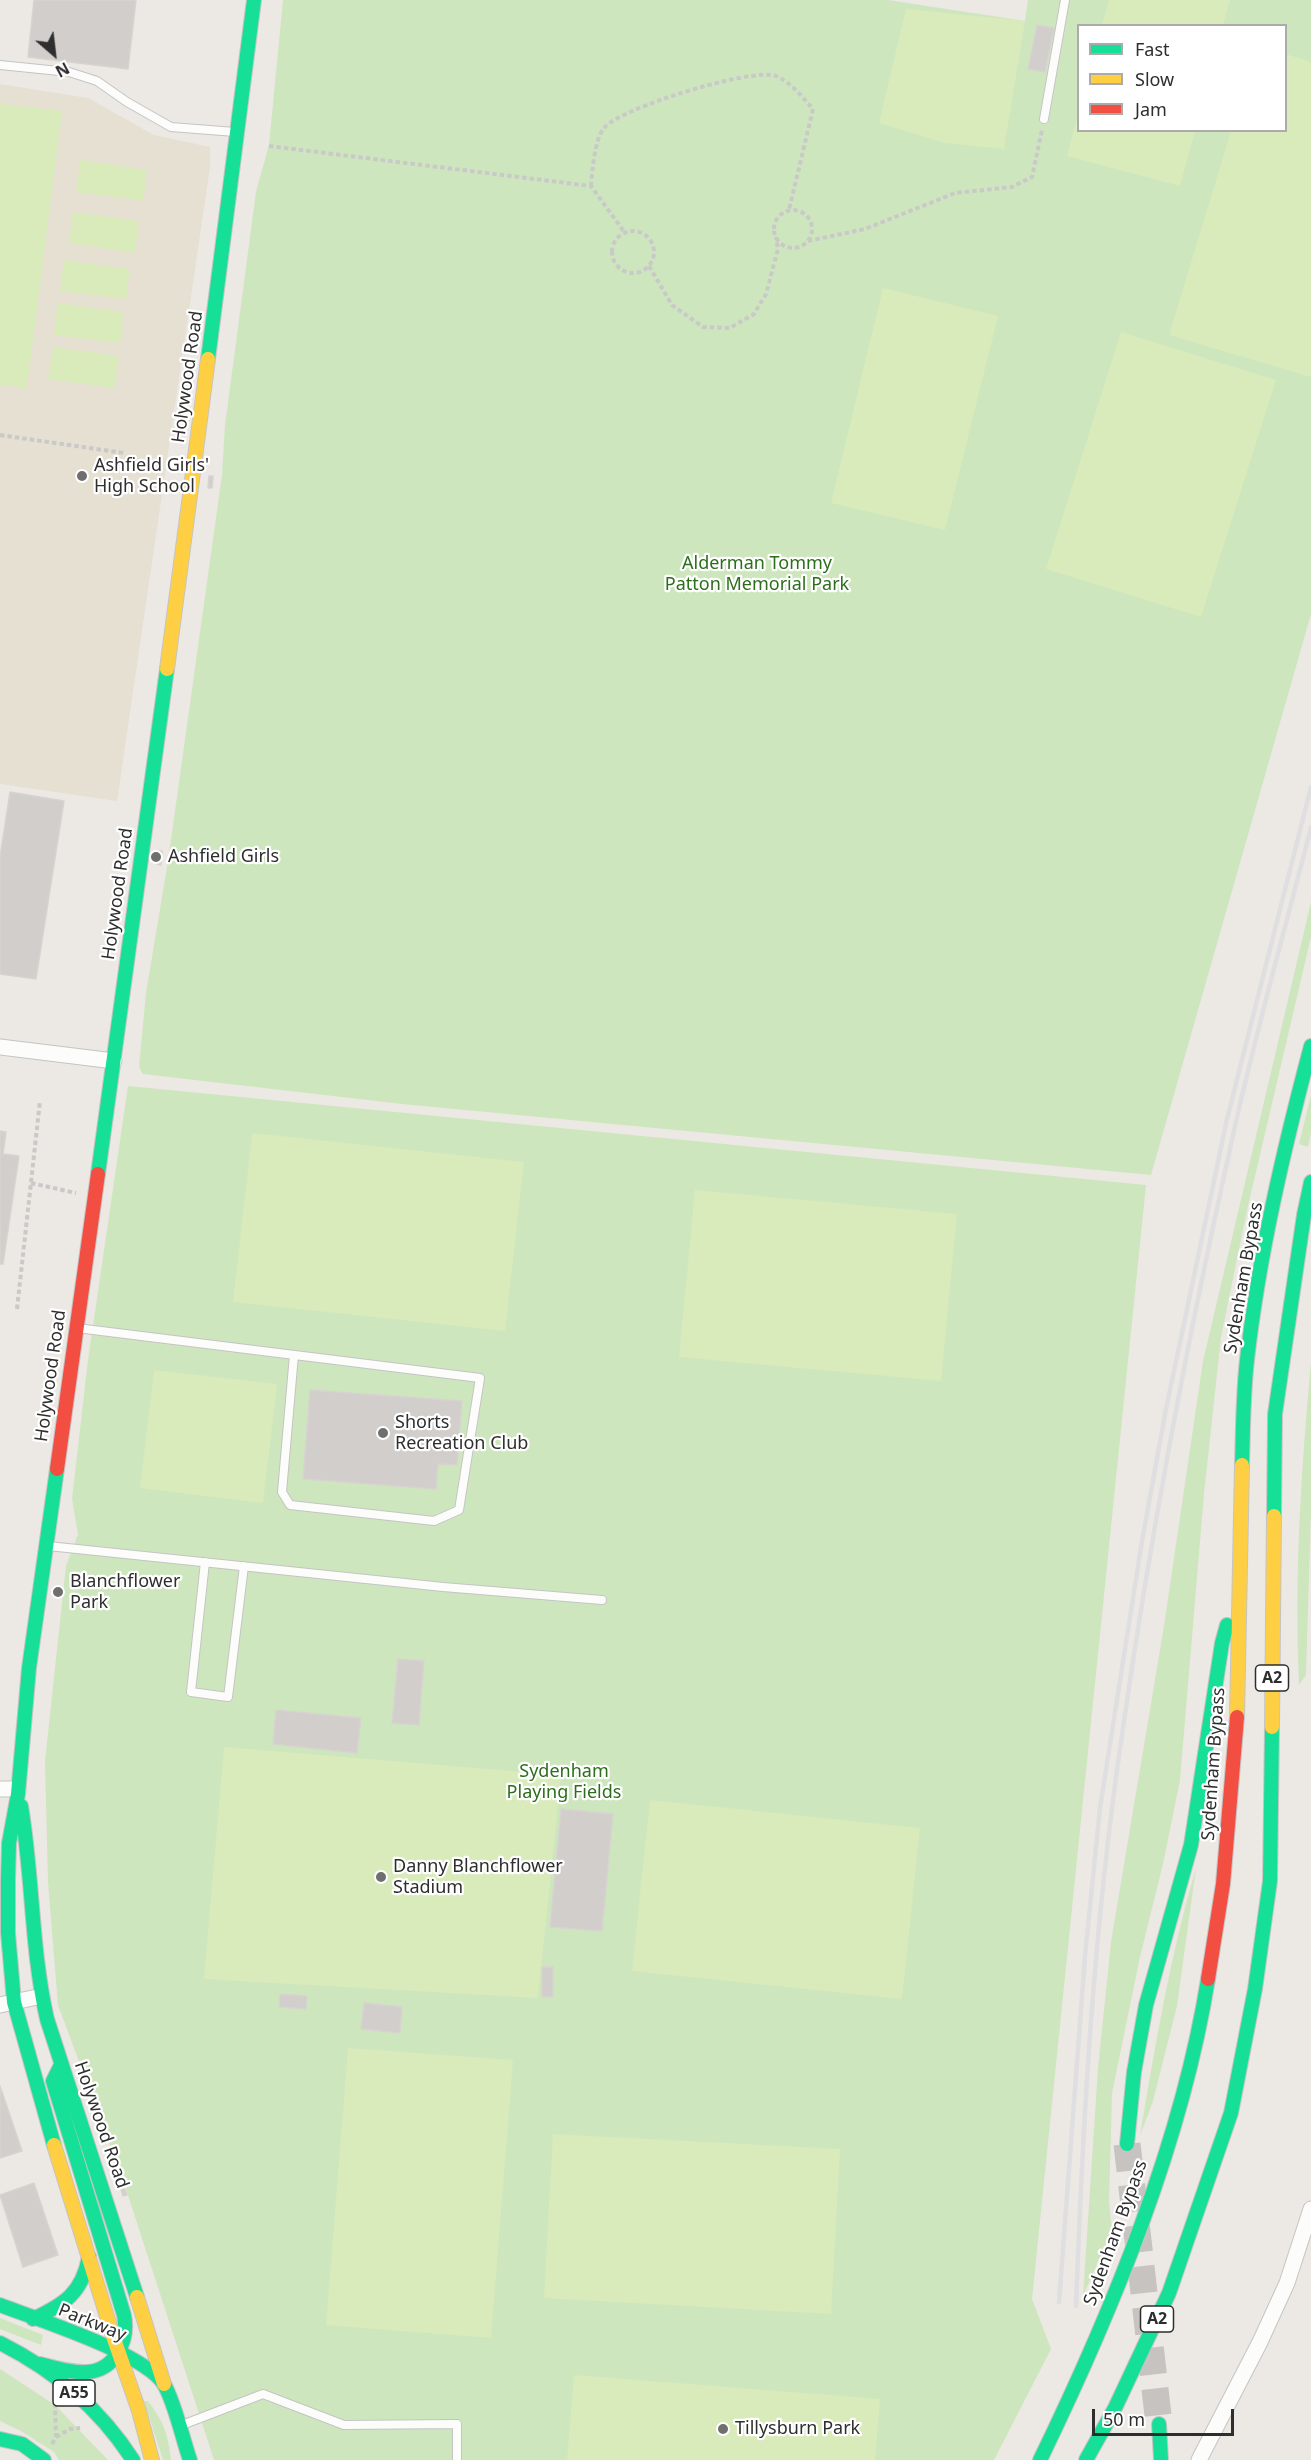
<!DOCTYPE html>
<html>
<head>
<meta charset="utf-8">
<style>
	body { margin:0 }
	#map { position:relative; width:1311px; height:2460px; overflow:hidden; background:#ece8e4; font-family:"Noto Sans",sans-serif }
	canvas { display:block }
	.legend { position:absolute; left:1077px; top:24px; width:210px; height:108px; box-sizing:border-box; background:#fff; border:2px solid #ababab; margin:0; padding:8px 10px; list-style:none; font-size:18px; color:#2e2e2e }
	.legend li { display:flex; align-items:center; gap:12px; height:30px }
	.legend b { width:30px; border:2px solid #ababab }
	.north { position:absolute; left:24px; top:24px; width:60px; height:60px; -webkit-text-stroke:4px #fff; paint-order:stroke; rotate:152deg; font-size:16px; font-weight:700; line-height:24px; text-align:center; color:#2e2e2e }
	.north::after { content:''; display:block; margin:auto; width:21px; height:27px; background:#2e2e2e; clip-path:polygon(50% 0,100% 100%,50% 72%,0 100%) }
	.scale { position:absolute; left:1092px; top:2409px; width:142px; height:27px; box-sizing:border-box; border:3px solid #2e2e2e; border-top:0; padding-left:8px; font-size:18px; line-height:21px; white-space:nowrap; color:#2e2e2e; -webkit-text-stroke:4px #fff; paint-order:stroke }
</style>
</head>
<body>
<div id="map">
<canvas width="1311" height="2460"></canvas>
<ul class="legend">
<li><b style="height:8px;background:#16e098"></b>Fast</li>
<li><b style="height:8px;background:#ffcf43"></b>Slow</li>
<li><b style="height:8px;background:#f24e42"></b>Jam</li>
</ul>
<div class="north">N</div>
<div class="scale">50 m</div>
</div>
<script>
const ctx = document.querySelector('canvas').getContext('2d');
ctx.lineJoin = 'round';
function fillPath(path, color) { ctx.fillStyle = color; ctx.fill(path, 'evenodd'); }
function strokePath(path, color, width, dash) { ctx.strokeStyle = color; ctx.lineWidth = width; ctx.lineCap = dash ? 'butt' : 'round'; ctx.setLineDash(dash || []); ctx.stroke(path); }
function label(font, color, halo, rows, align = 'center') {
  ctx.font = font + ' "Noto Sans",sans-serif'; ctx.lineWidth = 4.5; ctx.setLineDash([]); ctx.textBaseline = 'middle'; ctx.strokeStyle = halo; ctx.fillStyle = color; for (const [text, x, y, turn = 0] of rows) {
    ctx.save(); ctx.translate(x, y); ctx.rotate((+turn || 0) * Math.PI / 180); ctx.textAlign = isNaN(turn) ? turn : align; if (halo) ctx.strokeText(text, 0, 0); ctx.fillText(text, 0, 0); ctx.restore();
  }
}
fillPath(new Path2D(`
	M0 84 88 98 154 135 210 147V167L117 801 0 784Z`), '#e6e0d3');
fillPath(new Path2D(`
	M283 0H888L1025 21 1028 0H1311V614L1151 1175 402 1104 143 1074 139 1067 146 993 168 861 222 475 225 425 256 192 269 145ZM1078 26H1286V130H1078Z
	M1311 902V937L1248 1206 1221 1337 1204 1494 1180 1780 1163 1864 1140 1957 1112 2093 1109 2202 1112 2231 1083 2296 1098 2068 1111 1942 1164 1626 1203 1361Z
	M128 1086 1146 1185 1032 2299 1051 2349 994 2460H214L125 2186 58 2005 48 1882 45 1761 66 1566 78 1534 72 1499 88 1360Z
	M1311 1095V1132L1308 1147 1299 1144Z
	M1311 1362V1511L1306 1675 1299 1685C1294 1578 1301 1469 1311 1362Z
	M1196 1868 1177 2006 1153 2101 1140 2136C1155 2046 1170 1956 1196 1868Z
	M0 2318 43 2335 41 2345 0 2329Z
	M0 2369 55 2405 108 2460H59L54 2452 21 2431 0 2421Z
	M144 2401H148C164 2422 168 2434 171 2460H163Z`), '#cee6be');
fillPath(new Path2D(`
	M1109 0H1230L1223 25H1102Z
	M906 9 1025 21 1004 149 945 143 879 123Z
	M1286 54 1311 62V377L1169 335 1231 131 1286 130Z
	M0 104 62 111 27 388 0 385Z
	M1078 113V130L1195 131 1180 186 1067 156Z
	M80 160 147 170 143 201 76 192Z
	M73 212 139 221 135 253 69 243Z
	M64 260 130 269 126 299 60 291Z
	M883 288 998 316 945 530 831 503Z
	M58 303 124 312 120 343 54 335Z
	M1121 332 1276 380 1201 617 1046 569Z
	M53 347 119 356 114 388 48 379Z
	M252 1133 524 1162 505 1331 233 1302Z
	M695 1190 957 1214 941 1381 679 1357Z
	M154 1370 277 1384 263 1503 140 1488Z
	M224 1747 561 1775 538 1998 204 1979Z
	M650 1800 920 1828 902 1999 632 1971Z
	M348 2048 513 2060 491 2338 326 2325Z
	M553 2134 840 2149 831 2314 544 2298Z
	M574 2375 880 2399 875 2460H567Z`), '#d9eabb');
const building = new Path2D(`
	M34 0H136L128 69 28 57Z
	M1037 25 1054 28 1045 72 1028 69Z
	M209 476H213L212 488H208Z
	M10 792 64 801 36 979 0 974V857Z
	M159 851H162L161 865 157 864Z
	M0 1131 6 1132 3 1154 19 1156 3 1264H0Z
	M310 1390 462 1401 457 1465 438 1464 436 1489 303 1479Z
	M398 1659 424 1661 419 1725 392 1723Z
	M276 1710 361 1718 357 1753 273 1744Z
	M561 1809 613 1814 602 1931 550 1927Z
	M542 1967H553V1997H542Z
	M280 1994 307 1996 306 2009 279 2007Z
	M364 2003 402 2007 400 2033 361 2029Z
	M0 2086 22 2151 0 2158Z
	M34 2183 58 2255 23 2267 0 2195Z
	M123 2184 127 2195 123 2196 120 2186Z`);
fillPath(building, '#d1cecb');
strokePath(building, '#d7d4d0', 1.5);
strokePath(new Path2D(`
	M1127 2144 1159 2424`), '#c6c3c0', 27, [27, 14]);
const lane = new Path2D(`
	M0 65 69 72 97 81 127 102 171 127 235 132
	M1044 119 1065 0
	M77 1328 480 1378 459 1510 434 1521 290 1505 282 1492 294 1355
	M48 1546 443 1587 602 1600
	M205 1562 191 1692 228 1697 244 1566
	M182 2425 263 2394 344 2425 457 2424V2460`);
const street = new Path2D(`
	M0 1047 114 1061
	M0 1789H18
	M0 2005 42 1996
	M1199 2460 1260 2342 1287 2283 1311 2209`);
const fast = new Path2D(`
	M208 359 254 0
	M98 1174 167 669
	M1242 1465C1243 1430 1243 1394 1247 1360 1259 1254 1284 1148 1311 1046
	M1274 1516 1275 1414 1304 1215 1311 1182
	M21 1806C33 1877 31 1949 47 2019L137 2297
	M1127 2144 1134 2072 1146 2005 1191 1845 1222 1643 1227 1625
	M54 2145 14 2002 8 1933V1880L9 1843 18 1794 29 1668 57 1469
	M0 2305C36 2319 148 2354 165 2386 176 2407 182 2437 190 2460
	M33 2319C65 2304 82 2293 89 2257
	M0 2343C54 2370 100 2409 133 2460
	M40 2364C55 2368 71 2373 87 2372 116 2370 129 2340 124 2315L53 2081 61 2065
	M1159 2424 1161 2460
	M0 2439 22 2444 44 2460
	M1040 2460C1112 2312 1182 2142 1208 1979
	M1086 2460 1115 2408 1169 2293 1231 2113 1255 1989 1270 1881 1272 1727`);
const slow = new Path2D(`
	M167 669 208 359
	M1237 1717 1242 1465
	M1272 1727 1274 1516
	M54 2145 113 2336 139 2411 152 2460
	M137 2297 164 2384`);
const jam = new Path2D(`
	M57 1469 98 1174
	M1208 1979 1223 1884 1237 1717`);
strokePath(lane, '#c5c4c5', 10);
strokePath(street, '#c5c4c5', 17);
strokePath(fast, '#c5c4c5', 16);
strokePath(slow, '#c5c4c5', 16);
strokePath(jam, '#c5c4c5', 16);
strokePath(new Path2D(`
	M269 146 591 186 625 233
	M591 186C592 172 595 138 604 128 620 108 753 67 776 76 792 83 802 97 813 109L789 210
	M774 229a19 19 0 1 1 38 0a19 19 0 1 1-38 0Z
	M612 252a21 21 0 1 1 42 0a21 21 0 1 1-42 0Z
	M808 241 865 229 955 193 1012 187 1032 177 1042 130
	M649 266 672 305 703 327 730 328 754 314 766 294 778 249 776 237
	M0 435 124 453
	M31 1183 76 1193
	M17 1309 40 1101
	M56 2437 70 2429 80 2428
	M52 2444 56 2437 55 2404`), '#c9c9c8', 4, [4.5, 3]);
strokePath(lane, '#fcfcfb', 8);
strokePath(street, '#fcfcfb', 15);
strokePath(fast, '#16e098', 14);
strokePath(slow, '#ffcf43', 14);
strokePath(jam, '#f24e42', 14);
strokePath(new Path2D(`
	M1059 2302 1085 1956 1100 1808 1142 1541 1166 1409 1227 1119 1311 787
	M1076 2306C1083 2115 1094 1924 1122 1735 1150 1538 1187 1342 1230 1149 1253 1041 1284 934 1311 827`), '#dfdfe1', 4.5);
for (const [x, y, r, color] of [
	[82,476,6,"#706f6e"],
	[156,857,6,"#706f6e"],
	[383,1433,6,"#706f6e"],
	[58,1592,6,"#706f6e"],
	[381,1877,6,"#706f6e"],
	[723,2429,6,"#706f6e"]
]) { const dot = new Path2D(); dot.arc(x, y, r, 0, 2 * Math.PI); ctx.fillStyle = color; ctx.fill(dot); strokePath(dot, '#fff', 2); }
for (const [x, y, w] of [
	[1272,1678,33],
	[1157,2319,33],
	[74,2393,42]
]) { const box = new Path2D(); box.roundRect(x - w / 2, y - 13, w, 26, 4.5); ctx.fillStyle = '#fff'; ctx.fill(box); strokePath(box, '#2e2e2e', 1.5); }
label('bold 16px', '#2e2e2e', null, [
	["A2",1272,1678],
	["A2",1157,2319],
	["A55",74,2393]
]);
label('18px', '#2e2e2e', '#fff', [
	["Holywood Road",188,377,-82],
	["Holywood Road",118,894,-82],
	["Sydenham Bypass",1244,1278,-80],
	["Holywood Road",51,1376,-82],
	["Sydenham Bypass",1214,1764,-86],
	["Holywood Road",101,2125,71],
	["Sydenham Bypass",1116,2233,-70],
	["Parkway",92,2323,22]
]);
label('18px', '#2e2e2e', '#fff', [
	["Ashfield Girls'",94,466],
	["High School",94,487],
	["Ashfield Girls",168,857],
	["Shorts",395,1423],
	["Recreation Club",395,1444],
	["Blanchflower",70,1582],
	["Park",70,1603],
	["Danny Blanchflower",393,1867],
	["Stadium",393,1888],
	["Tillysburn Park",735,2429]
], 'left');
label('18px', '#2c6e1b', '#fff', [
	["Alderman Tommy",757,564],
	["Patton Memorial Park",757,585],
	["Sydenham",564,1772],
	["Playing Fields",564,1793]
]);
</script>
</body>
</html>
